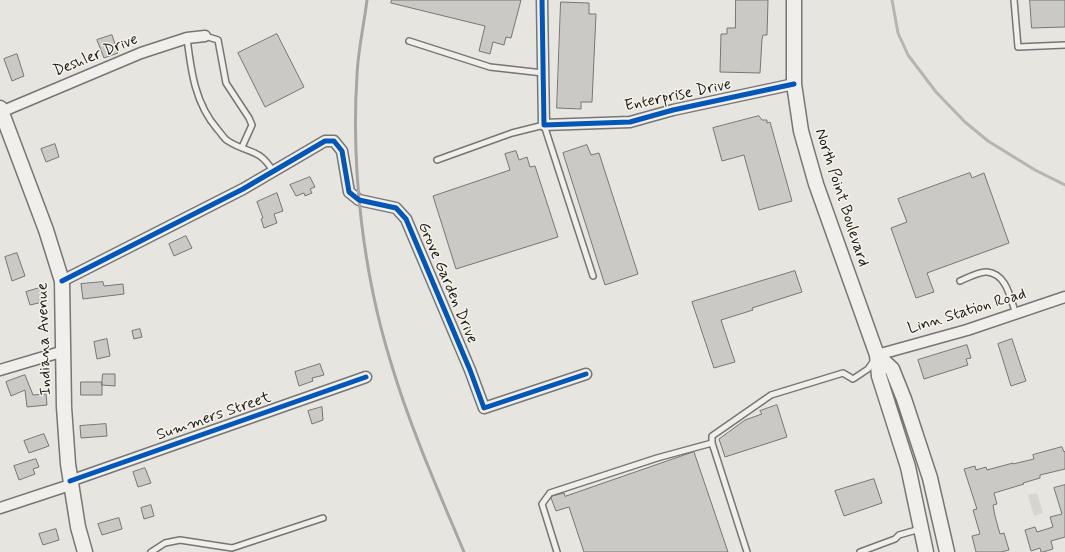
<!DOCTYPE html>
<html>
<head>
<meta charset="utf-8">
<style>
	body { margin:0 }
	canvas { display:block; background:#e6e5e0 }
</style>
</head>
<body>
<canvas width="1065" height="552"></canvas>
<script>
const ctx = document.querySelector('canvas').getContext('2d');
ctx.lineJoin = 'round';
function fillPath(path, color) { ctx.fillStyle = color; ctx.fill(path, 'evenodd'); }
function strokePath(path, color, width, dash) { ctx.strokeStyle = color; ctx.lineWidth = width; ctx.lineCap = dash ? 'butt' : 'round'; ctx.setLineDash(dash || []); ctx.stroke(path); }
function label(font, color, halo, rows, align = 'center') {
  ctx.font = font + ' Mynerve,sans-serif'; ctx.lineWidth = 3; ctx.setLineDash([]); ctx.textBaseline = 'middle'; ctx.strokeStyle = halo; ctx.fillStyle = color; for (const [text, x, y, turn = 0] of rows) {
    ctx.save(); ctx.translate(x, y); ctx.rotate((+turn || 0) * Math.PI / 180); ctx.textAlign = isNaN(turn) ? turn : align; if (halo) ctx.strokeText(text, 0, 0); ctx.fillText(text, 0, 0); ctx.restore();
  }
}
fillPath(new Path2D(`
	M1037 493 1043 513 1034 516 1028 495Z`), '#d8d5ce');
strokePath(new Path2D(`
	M892 0 898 33 908 55 936 92 965 122 988 141 1035 170 1065 185`), '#b7b5af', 3);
const building = new Path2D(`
	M392 0H521L511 38 506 37 504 45 493 42 490 54 479 51 485 26 391 3Z
	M736 0H768L767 35H763L762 39 760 73 720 72 721 34H727V28H735Z
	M1030 0H1065V27L1032 28Z
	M561 2 589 3V14H596L592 102H581V109L557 108Z
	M277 34 304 87 265 107 238 53Z
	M112 35 118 53 104 58 97 40Z
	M17 54 24 76 12 81 4 59Z
	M759 116 762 120H767V123L770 122 792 201 759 210 744 155 722 161 713 128Z
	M55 144 59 157 46 162 41 149Z
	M587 145 591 155 599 153 638 274 605 285 563 153Z
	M516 151 519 160 527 157 530 167 535 166 558 237 456 269 433 196 510 170 505 154Z
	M970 173 972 178 984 173 1009 243 927 273 934 292 916 298 891 228 907 222 898 199Z
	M310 177 315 187 310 189 312 193 305 196 304 193 296 196 290 185Z
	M277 193 283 211 274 214 277 223 264 228 261 219 263 218 257 202Z
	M186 236 192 248 174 256 169 244Z
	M17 253 25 276 12 281 5 257Z
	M795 271 802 292 752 308 753 310 721 320 735 362 714 368 692 302Z
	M103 282 104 286 123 284 124 294 83 299 81 284Z
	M43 287 47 301 30 305 26 292Z
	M140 329 142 337 134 339 132 331Z
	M107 339 110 356 97 359 94 342Z
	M1012 339 1026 381 1011 386 998 344Z
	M967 345 971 358 966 359 968 365 924 379 918 360Z
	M320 364 324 375 312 378 313 381 299 386 295 372Z
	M103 374H115V386L102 385Z
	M25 375 33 395 46 394 47 405 27 407 25 390 11 396 6 382Z
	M81 382H102V395H81Z
	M777 405 787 437 725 457 719 439 745 420 762 414 760 411Z
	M322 407 323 420 312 424 308 411Z
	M106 424 107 436 81 438 80 426Z
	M44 434 49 446 29 453 24 441Z
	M1062 447 1064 452 1065 451V469L1040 475V478L1023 483 1024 484 994 493 997 504 993 505 995 516 1000 534 1004 533 1009 550 1001 552H976L972 536 980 534 973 510 977 509 964 469 975 466 976 470 986 467 987 470 1013 463V464L1034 459 1033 455Z
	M694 452 728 552H584L569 507 556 511 551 498 552 496 564 493 565 496Z
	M36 459 39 467 33 469 35 474 19 480 14 466Z
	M145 468 151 483 138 487 133 472Z
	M874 479 882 503 844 516 835 491Z
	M1065 485V537L1051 541 1053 549 1043 552H1041L1040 548 1031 551 1025 530 1035 527 1037 532 1053 527 1050 517 1062 514 1054 488Z
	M151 505 154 516 144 519 141 508Z
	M119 518 122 529 102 535 98 524Z
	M56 529 59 540 43 545 39 534Z`);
fillPath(building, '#cac9c5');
strokePath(building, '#777674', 1);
const service = new Path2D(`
	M1014 0 1018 47 1065 45
	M205 36 218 40 226 83 249 118 252 125 242 147
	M187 38C191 71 195 104 218 130 221 133 224 139 228 141 248 154 258 147 273 171
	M409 41 490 67 543 73
	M437 160 512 133 544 125 593 276
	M960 281C967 278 980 271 987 272 1007 274 1010 298 1016 314
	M712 443V436L771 395 843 373 853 379 868 369 875 359
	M151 552 165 543 180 540 232 548 323 518
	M557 552 542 504 550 493 657 458 712 443 747 552
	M860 552 895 539 899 535 920 529`);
const minor = new Path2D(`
	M542 0 544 125 630 122 673 110 794 84
	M1 112 141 53 187 38 205 36
	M62 281 243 189 325 141H334L342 151 349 192 359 200 396 208 406 219 470 370 484 408 586 374
	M877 355 967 330 1065 297
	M0 370 64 351
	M70 481 366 377
	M0 508 70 485`);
const secondary = new Path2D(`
	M794 0V84L801 131 816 184 877 355 879 376 908 467 926 552
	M0 108 46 230 62 281 64 407 68 464 78 527 85 552
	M877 355 892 369 904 399 930 478 947 552`);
strokePath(service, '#777674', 8);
strokePath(minor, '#777674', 13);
strokePath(secondary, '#777674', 17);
strokePath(service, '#f0efeb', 5);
strokePath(minor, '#f0efeb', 10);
strokePath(secondary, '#f0efeb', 14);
strokePath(new Path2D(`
	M367 0C364 25 358 50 357 75 351 168 363 273 391 363 410 427 438 490 464 552`), '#a7a6a4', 3);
strokePath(new Path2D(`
	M542 0 544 125 630 122 673 110 794 84
	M62 281 243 189 325 141H334L342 151 349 192 359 200 396 208 406 219 470 370 484 408 586 374
	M70 481 366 377`), '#0057b8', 5);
label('16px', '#1c1c1c', '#f7f3e8', [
	["Deshler Drive",96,56,-22],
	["Enterprise Drive",678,96,-12],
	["North Point Boulevard",841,198,72],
	["Grove Garden Drive",447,283,67],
	["Linn Station Road",967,312,-17],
	["Indiana Avenue",45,339,-92],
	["Summers Street",214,417,-19]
]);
</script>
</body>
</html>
